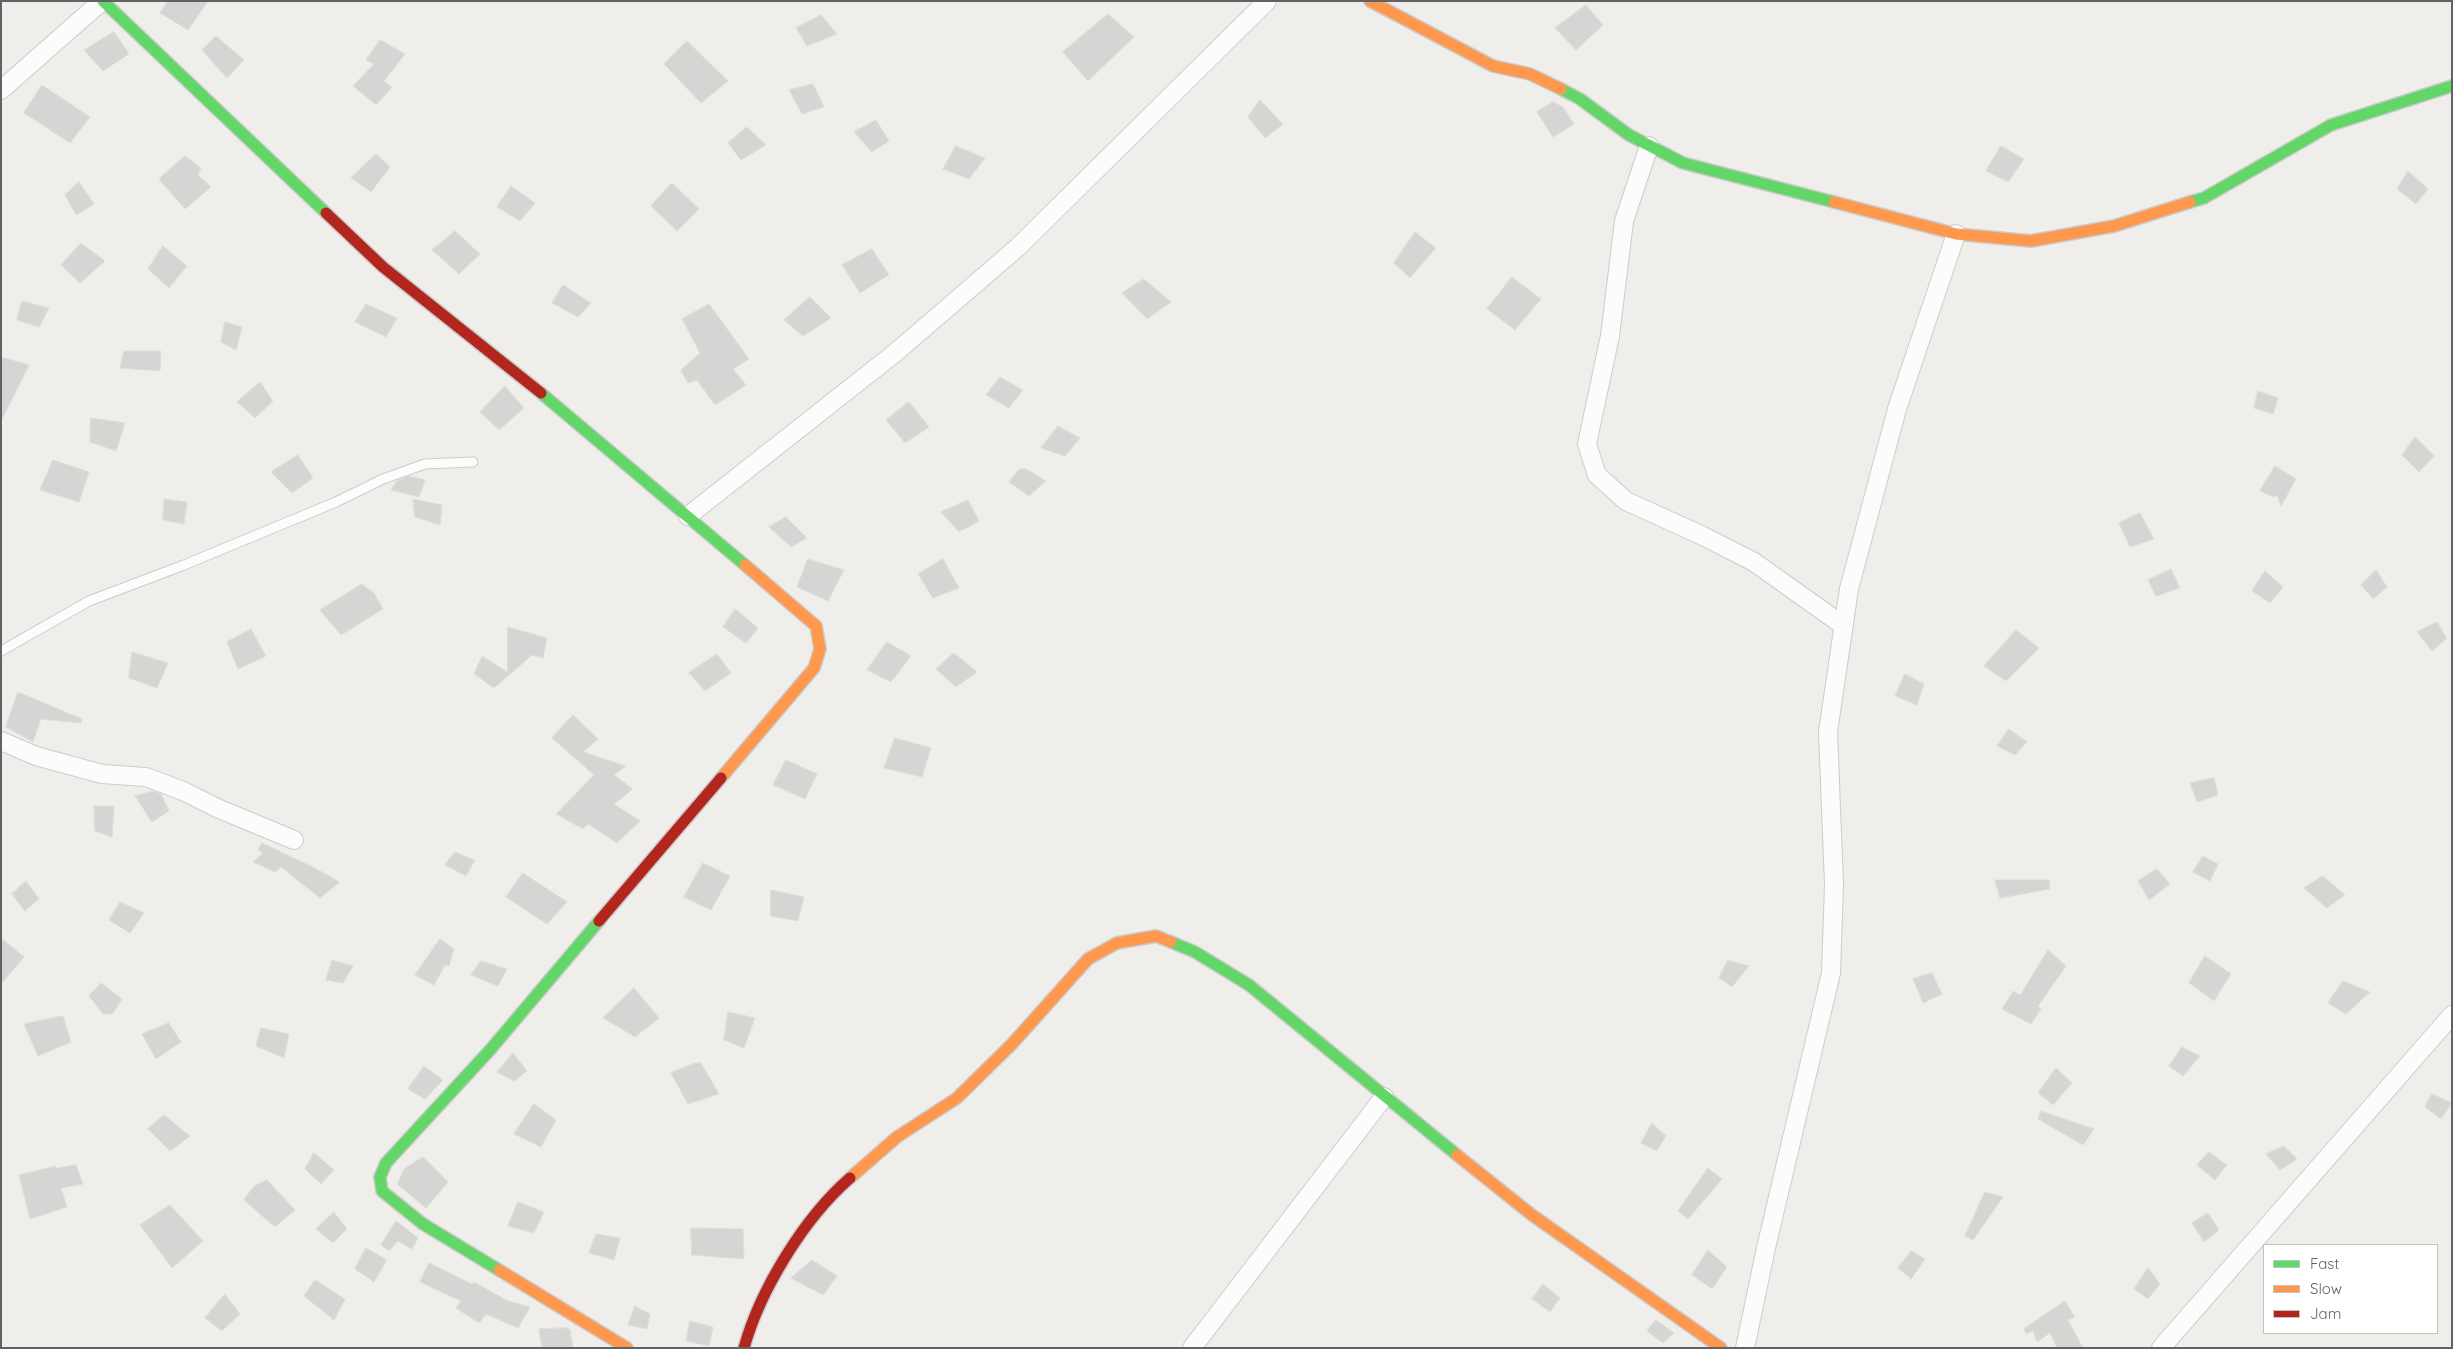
<!DOCTYPE html>
<html>
<head>
<meta charset="utf-8">
<style>
	body { margin:0 }
	#map { position:relative; width:2453px; height:1349px; overflow:hidden; background:#efeeea; font-family:Quicksand,sans-serif }
	canvas { display:block }
	.frame { position:absolute; inset:0; border:2px solid #5f6368; pointer-events:none }
	.legend { position:absolute; left:2263px; top:1244px; width:175px; height:90px; box-sizing:border-box; background:#fff; border:1px solid #bfc1c3; margin:0; padding:6px 9px; list-style:none; font-size:15px; color:#5f6368 }
	.legend li { display:flex; align-items:center; gap:10px; height:25px }
	.legend b { width:25px; border:1px solid #bfc1c3 }
</style>
</head>
<body>
<div id="map">
<canvas width="2453" height="1349"></canvas>
<div class="frame"></div>
<ul class="legend">
<li><b style="height:6px;background:#63d668"></b>Fast</li>
<li><b style="height:6px;background:#ff974d"></b>Slow</li>
<li><b style="height:6px;background:#b3261e"></b>Jam</li>
</ul>
</div>
<script>
const ctx = document.querySelector('canvas').getContext('2d');
ctx.lineJoin = 'round';
function fillPath(path, color) { ctx.fillStyle = color; ctx.fill(path, 'evenodd'); }
function strokePath(path, color, width, dash) { ctx.strokeStyle = color; ctx.lineWidth = width; ctx.lineCap = dash ? 'butt' : 'round'; ctx.setLineDash(dash || []); ctx.stroke(path); }
const building = new Path2D(`
	M168 1H208L188 30 160 13Z
	M1586 5 1603 25 1576 50 1555 28Z
	M1108 14 1134 37 1088 81 1063 52Z
	M821 15 837 34 807 46 796 28Z
	M114 32 129 54 103 71 84 50Z
	M216 36 244 60 227 78 202 50Z
	M380 40 405 54 384 81 392 87 376 105 353 86 374 64 366 60Z
	M687 41 728 81 701 103 664 64Z
	M813 84 824 107 802 114 789 90Z
	M42 85 90 117 70 143 24 113Z
	M1260 100 1283 124 1265 138 1248 117Z
	M1553 102 1563 107 1574 124 1553 137 1537 112Z
	M876 120 889 141 872 152 854 132Z
	M747 127 766 145 741 160 728 143Z
	M956 146 985 158 969 179 943 169Z
	M2001 146 2024 159 2008 182 1986 171Z
	M376 154 390 167 371 192 351 178Z
	M185 156 201 168 198 175 211 187 185 209 159 179Z
	M2408 171 2428 189 2416 204 2397 189Z
	M79 182 94 204 76 215 65 195Z
	M672 183 699 209 677 231 651 206Z
	M511 186 535 203 520 221 497 207Z
	M455 231 480 254 459 274 432 250Z
	M1415 232 1436 248 1410 278 1394 263Z
	M81 243 105 261 80 283 61 265Z
	M163 246 187 266 169 288 148 269Z
	M872 249 889 275 860 293 842 265Z
	M1512 277 1541 299 1515 330 1487 309Z
	M1144 279 1171 302 1147 319 1122 293Z
	M563 285 591 303 578 317 552 303Z
	M810 297 831 318 803 336 784 320Z
	M22 301 49 308 39 327 17 320Z
	M366 304 397 318 386 337 355 322Z
	M709 304 749 359 733 369 746 385 715 405 697 380 688 383 681 370 700 353 682 319Z
	M225 322 242 327 236 350 221 342Z
	M124 351H161L160 371 120 368Z
	M1 357 29 365 1 421Z
	M1000 377 1023 390 1009 408 986 395Z
	M260 382 273 401 255 418 237 402Z
	M505 386 524 408 499 430 480 412Z
	M2258 391 2278 398 2273 414 2254 408Z
	M909 402 929 427 905 443 886 420Z
	M91 418 125 423 116 451 90 442Z
	M1058 426 1080 438 1065 456 1041 448Z
	M2415 437 2434 456 2419 472 2402 455Z
	M298 455 313 478 292 493 271 472Z
	M53 460 89 472 79 502 40 490Z
	M2275 466 2296 479 2281 506 2277 495 2273 497 2260 491Z
	M1020 469H1026L1046 481 1029 496 1009 482Z
	M409 476 425 480 419 497 391 490 397 481Z
	M164 499 187 502 184 524 163 520Z
	M413 499 442 505 440 525 415 517Z
	M968 500 979 521 959 532 941 512Z
	M2140 513 2154 539 2130 547 2119 523Z
	M786 517 807 538 791 547 769 527Z
	M808 559 844 570 828 601 797 587Z
	M943 559 959 588 933 598 918 574Z
	M2171 569 2180 588 2156 596 2148 580Z
	M2376 570 2387 587 2373 599 2361 585Z
	M2265 571 2283 587 2270 603 2252 591Z
	M362 584 374 593 383 609 341 635 320 610Z
	M735 609 758 628 746 643 723 627Z
	M2437 622 2447 638 2432 651 2417 632Z
	M508 627 547 638 543 658 532 655 494 688 474 674 482 656 507 672Z
	M251 629 266 656 238 669 227 642Z
	M2016 630 2039 648 2006 681 1984 666Z
	M887 642 911 656 891 682 867 670Z
	M132 652 168 663 157 688 129 678Z
	M954 653 977 672 956 687 936 669Z
	M717 654 731 673 705 691 689 673Z
	M1905 674 1924 684 1917 705 1895 696Z
	M18 692 82 719 81 723 41 719 33 742 6 727Z
	M573 715 598 739 583 752 626 766 614 775 633 789 614 804 640 821 617 843 588 824 583 829 556 814 594 775 552 738Z
	M2009 729 2027 742 2015 755 1997 746Z
	M895 738 931 748 922 777 884 768Z
	M786 760 817 774 805 799 773 785Z
	M2214 778 2218 795 2197 802 2190 783Z
	M153 791 161 794 169 811 152 822 135 796Z
	M94 806H114L112 837 95 831Z
	M262 843 311 866 340 882 320 898 281 867 275 872 253 862 263 853 258 850Z
	M455 852 475 860 466 876 445 865Z
	M2203 856 2218 864 2210 881 2193 872Z
	M703 863 730 876 711 910 684 897Z
	M2157 869 2170 884 2149 900 2138 881Z
	M523 873 567 902 547 924 506 897Z
	M2323 876 2345 895 2327 908 2304 888Z
	M1995 880H2049L2050 889 2000 898Z
	M26 881 39 899 25 911 12 894Z
	M771 890 804 897 798 921 771 916Z
	M120 902 144 913 130 933 109 920Z
	M1 938 24 957 1 984Z
	M440 939 454 949 449 966 445 965 434 985 415 975Z
	M2048 950 2066 966 2038 1006 2041 1009 2031 1024 2002 1009 2013 991 2020 995Z
	M2205 956 2231 974 2214 1001 2189 983Z
	M332 960 353 966 343 983 326 980Z
	M1728 960 1749 966 1732 987 1719 978Z
	M481 961 507 969 498 986 471 975Z
	M1932 973 1942 994 1923 1003 1913 979Z
	M2343 981 2370 992 2346 1014 2328 1003Z
	M101 983 122 999 112 1014H103L89 996Z
	M634 988 659 1018 635 1037 603 1018Z
	M728 1012 755 1018 744 1048 724 1040Z
	M63 1016 71 1042 38 1056 24 1024Z
	M169 1023 181 1042 156 1059 142 1034Z
	M261 1028 289 1034 284 1058 256 1046Z
	M2182 1047 2200 1056 2183 1076 2169 1066Z
	M513 1053 527 1071 514 1081 497 1072Z
	M695 1063H701L719 1094 688 1104 671 1073Z
	M424 1066 443 1080 425 1099 408 1089Z
	M2056 1068 2072 1083 2053 1105 2038 1093Z
	M2432 1094 2452 1103 2441 1119 2425 1107Z
	M534 1104 556 1120 541 1147 514 1134Z
	M2041 1111 2094 1129 2083 1145 2038 1119Z
	M164 1115 190 1136 170 1151 148 1129Z
	M1652 1123 1666 1136 1657 1151 1641 1143Z
	M2284 1146 2297 1159 2280 1170 2266 1154Z
	M2209 1152 2227 1165 2215 1180 2197 1165Z
	M314 1153 334 1170 321 1184 305 1169Z
	M423 1157 448 1182 426 1208 397 1184 404 1169Z
	M76 1165 83 1184 61 1188 67 1207 30 1219 19 1175 55 1166 56 1168Z
	M1708 1168 1722 1179 1688 1219 1678 1211Z
	M267 1180 295 1210 275 1227 244 1200 253 1187Z
	M1985 1192 2003 1197 1973 1240 1965 1236Z
	M518 1202 544 1212 534 1233 508 1226Z
	M170 1205 203 1241 172 1268 140 1225Z
	M334 1212 347 1229 333 1243 316 1229Z
	M2208 1213 2219 1230 2204 1242 2192 1223Z
	M396 1221 418 1238 412 1249 398 1241 389 1251 381 1245Z
	M691 1228 743 1229 744 1259 692 1255Z
	M596 1234 620 1238 614 1260 589 1253Z
	M366 1248 387 1260 374 1282 355 1269Z
	M1708 1250 1727 1267 1712 1289 1692 1275Z
	M1911 1251 1925 1259 1911 1279 1898 1268Z
	M812 1260 837 1276 823 1295 791 1278Z
	M429 1263 472 1284 474 1282 508 1301 530 1307 518 1328 486 1314 479 1323 456 1308 461 1301 420 1282Z
	M2148 1268 2160 1284 2148 1299 2134 1289Z
	M315 1280 345 1299 334 1320 304 1296Z
	M1543 1284 1560 1298 1550 1312 1532 1299Z
	M225 1294 240 1314 222 1331 205 1318Z
	M2065 1301 2075 1317 2068 1320 2083 1348H2057L2050 1333 2037 1342 2033 1331 2026 1334 2024 1329Z
	M635 1306 650 1314 647 1329 628 1325Z
	M1656 1320 1674 1333 1663 1343 1647 1331Z
	M690 1321 713 1327 709 1346 686 1341Z
	M567 1328 570 1330 573 1348H542L539 1329Z`);
fillPath(building, '#d6d5d3');
strokePath(building, '#deddd9', 1);
const lane = new Path2D(`
	M1 651 89 601 184 565 336 502 383 479 425 464 473 462`);
const street = new Path2D(`
	M1 90 102 1
	M1649 146 1624 221 1610 336 1587 444 1597 475 1626 501 1703 536 1754 562 1844 626
	M688 516 895 353 1018 247 1267 1
	M1 741 36 756 102 774 146 777 183 791 217 808 294 840
	M1192 1348 1384 1097
	M1745 1348 1766 1248 1831 973 1834 884 1828 732 1849 589 1897 409 1956 234
	M2161 1348 2452 1015`);
const fast = new Path2D(`
	M103 1 326 213
	M1561 89 1580 99 1629 135 1683 163 1834 202
	M2190 202 2204 198 2331 125 2452 86
	M541 393 745 565
	M1171 942 1195 952 1249 985 1457 1155
	M499 1270 423 1224 382 1191 380 1177 386 1163 490 1050 599 921`);
const slow = new Path2D(`
	M1370 1 1493 66 1530 74 1561 89
	M1834 202 1956 234 2031 241 2114 226 2190 202
	M721 778 814 668 820 649 816 626 745 565
	M1457 1155 1532 1215 1721 1348
	M850 1178 897 1137 957 1098 1012 1044 1088 959 1117 943 1156 936 1171 942
	M499 1270 627 1348`);
const jam = new Path2D(`
	M326 213 383 267 541 393
	M599 921 721 778
	M744 1348C760 1290 804 1218 850 1178`);
strokePath(lane, '#cbcccc', 11);
strokePath(street, '#cbcccc', 20);
strokePath(fast, '#cacacb', 14);
strokePath(slow, '#cacacb', 14);
strokePath(jam, '#cacacb', 14);
strokePath(lane, '#fdfcfc', 9);
strokePath(street, '#fdfcfc', 18);
strokePath(fast, '#63d668', 11);
strokePath(slow, '#ff974d', 11);
strokePath(jam, '#b3261e', 11);
</script>
</body>
</html>
